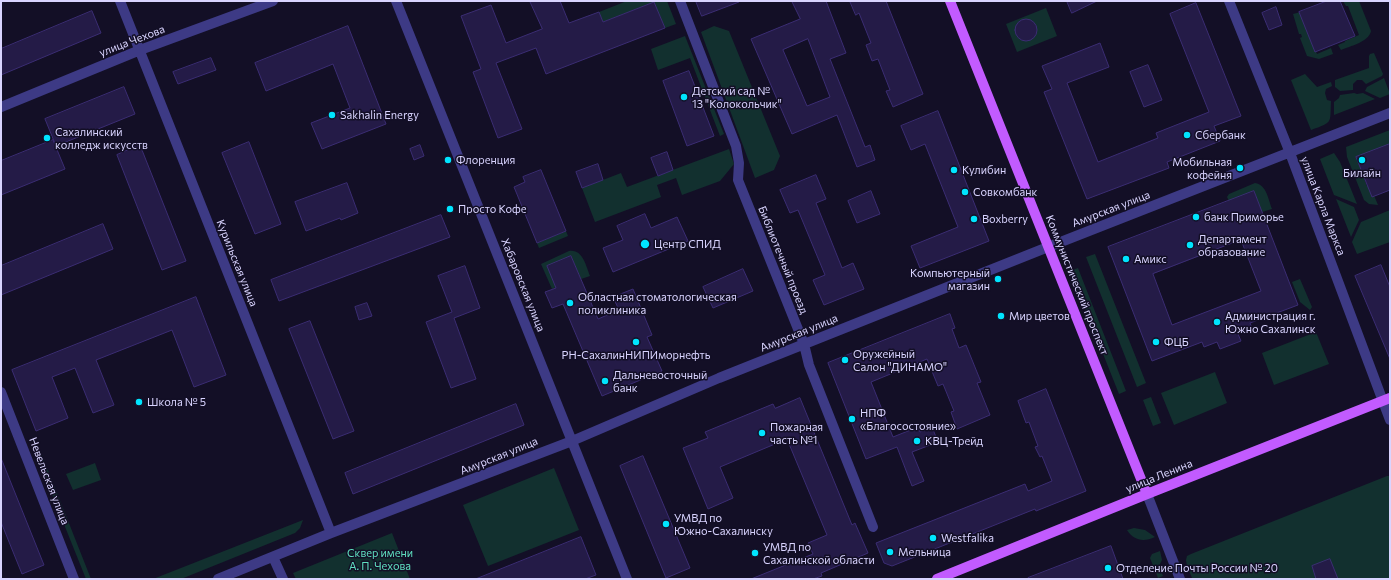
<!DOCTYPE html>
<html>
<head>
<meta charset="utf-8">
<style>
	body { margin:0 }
	#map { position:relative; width:1391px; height:580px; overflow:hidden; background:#130f26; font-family:Commissioner,sans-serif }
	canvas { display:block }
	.frame { position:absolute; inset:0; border:2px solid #d9d4ff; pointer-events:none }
</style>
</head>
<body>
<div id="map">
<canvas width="1391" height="580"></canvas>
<div class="frame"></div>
</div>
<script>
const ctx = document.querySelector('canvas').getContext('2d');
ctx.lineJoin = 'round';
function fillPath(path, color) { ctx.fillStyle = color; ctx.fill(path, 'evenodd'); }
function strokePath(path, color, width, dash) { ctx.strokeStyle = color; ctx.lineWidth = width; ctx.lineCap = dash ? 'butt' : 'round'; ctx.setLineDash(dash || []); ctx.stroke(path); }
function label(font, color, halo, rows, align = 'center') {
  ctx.font = font + ' Commissioner,sans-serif'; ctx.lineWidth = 3; ctx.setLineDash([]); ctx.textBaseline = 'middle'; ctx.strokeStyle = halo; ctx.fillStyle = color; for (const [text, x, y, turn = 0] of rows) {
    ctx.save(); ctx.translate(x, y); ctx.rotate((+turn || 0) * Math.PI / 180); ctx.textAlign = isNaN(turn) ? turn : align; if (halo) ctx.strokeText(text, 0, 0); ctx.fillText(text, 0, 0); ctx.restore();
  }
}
fillPath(new Path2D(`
	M627 1H667L676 24 665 28 654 2 603 22 599 12Z
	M1343 1H1359L1371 31C1369 42 1350 46 1341 50L1338 45 1345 42V41L1359 35 1348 6H1346Z
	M1046 8 1057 36 1017 52 1006 24Z
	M1301 12 1317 54 1331 48 1333 54 1319 59 1307 56 1300 38 1302 37 1301 34H1299L1293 14Z
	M714 26 729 31 780 156 774 170 755 178 701 32Z
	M685 36 724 134 720 136 690 58 658 70 651 49Z
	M1374 53 1383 74 1382 76 1366 84 1362 80H1357L1353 84V90L1340 91 1335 87V80L1369 68V56L1370 54Z
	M1305 74 1317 87 1331 82 1332 86 1326 89 1325 93 1327 100 1331 101C1330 124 1333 122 1311 130L1291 80Z
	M1384 78 1390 94 1380 98 1365 91 1367 87Z
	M1354 93 1357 94 1363 93 1375 99 1334 115V102L1339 98 1340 95Z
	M1390 130V144L1359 156 1365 172 1362 173 1367 186H1370L1378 205 1369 204 1364 200 1347 157 1346 147Z
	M729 149 734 164 720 181 682 195 676 178 657 185 661 197 595 222 582 188 621 173 627 187Z
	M1334 153 1340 162 1357 204 1334 195 1320 159Z
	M1255 183C1267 185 1268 199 1272 209L1262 212 1254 191 1229 201 1227 197 1229 194Z
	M1336 199 1354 207 1359 220 1351 237Z
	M1390 210V242L1357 254 1352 242 1361 222Z
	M566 231 568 236 539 248 537 243Z
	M569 251C583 249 586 266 590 276L581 279 571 256 547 266 556 287 552 289 541 264Z
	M1095 254 1146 383 1137 387 1086 257Z
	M1078 268 1126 391 1119 394 1070 271Z
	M1300 279 1312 307 1310 310 1300 302 1292 282Z
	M1316 332 1329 364 1274 385 1262 353Z
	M1215 372 1227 403 1174 425 1161 393Z
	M1151 397 1161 423 1153 426 1143 400Z
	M42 455 91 579H86L37 457Z
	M95 463 101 480 73 490 66 474Z
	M554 468 579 530 488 566 463 505Z
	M1387 476H1390V579H1195L1192 578 1187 566 1186 560 1187 556 1191 554Z
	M303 520 300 528 295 533 181 579H153Z
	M1134 528 1145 530 1155 537C1144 542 1134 541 1127 530Z
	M392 533 410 579H296L293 573Z
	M1160 551 1162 560 1159 566 1163 576 1158 578 1150 558 1152 554Z`), '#12302f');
const building = new Path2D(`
	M530 1H560L569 23 599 12 603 22 654 2 665 28 546 74 536 48 496 63 522 129 498 138 473 72 481 69 461 16 491 5 506 43 542 29Z
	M696 1H739V2L702 16Z
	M792 1H826L846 53 830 59 865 147 870 145 875 160 857 167 837 115 792 134 751 39 800 19ZM808 39 830 97 807 106 783 50Z
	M850 1H886L923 94 893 107 886 91 890 90 878 59 872 61 866 45 871 43 859 13 856 15Z
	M1067 1H1097L1072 13Z
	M1327 1H1340L1355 36 1315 52 1299 12Z
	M1196 3 1241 116 1214 126 1220 141 1167 162 1169 168 1087 199 1044 92 1052 89 1042 66 1100 43 1109 67 1067 83 1098 162 1158 138 1156 133 1209 112 1170 14Z
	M1276 7 1282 25 1269 30 1262 13Z
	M92 11 101 33 1 75V49Z
	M1015 30a11 11 0 1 1 22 0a11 11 0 1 1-22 0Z
	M348 26 386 124 322 149 311 123 350 108 333 64 266 91 255 63Z
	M211 58 216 70 178 84 173 72Z
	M1148 65 1162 100 1144 107 1130 72Z
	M689 71 714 136 687 146 663 81Z
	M124 87 135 114 56 146 45 119Z
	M938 111 989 241 920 268 911 246 958 227 925 144 911 150 901 126Z
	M53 140 65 169 1 195V161Z
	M249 142 281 224 255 234 222 153Z
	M1390 144V190L1372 197 1356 157Z
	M140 145 186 261 162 270 117 155Z
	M420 145 424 156 414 160 410 149Z
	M667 152 673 170 658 176 651 158Z
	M598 164 603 180 582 188 576 172Z
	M541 170 566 231 537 243 514 187 525 182 523 177Z
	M816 175 826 199 816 203 842 268 853 263 864 289 824 305 813 280 825 275 798 210 790 213 780 190Z
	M347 183 358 213 341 220 340 218 306 231 295 202Z
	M871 191 880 214 857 223 848 201Z
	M1254 191 1298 305 1250 323 1252 328 1238 334 1241 341 1220 349 1217 342 1204 347 1202 342 1152 361 1108 247ZM1241 240 1261 291 1172 325 1153 274Z
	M645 214 651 228 677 217 688 241 613 272 603 248 623 240 617 226Z
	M441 215 450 237 279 301 271 280Z
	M103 224 113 249 1 295V266Z
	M571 256 598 319 619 310 613 297 633 289 652 335 647 337 662 371 602 396 563 304 552 308 545 292 556 288 547 266Z
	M1381 265 1390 287V359L1355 276Z
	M465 266 480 308 454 318 476 379 451 388 426 322 452 312 438 276Z
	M743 269 753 291 713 308 703 287Z
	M196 297 226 375 194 387 172 330 96 360 114 405 93 413 75 368 52 377 68 418 36 431 12 370Z
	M367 303 372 316 359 320 355 307Z
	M950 314 955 328 952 329 959 348 966 345 981 382 977 383 990 415 957 429 951 412 954 411 943 384 938 386 927 359 871 382 893 437 918 427 920 432 932 427 938 442 912 452 924 481 912 486 897 447 866 459 828 363Z
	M310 321 354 431 333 439 289 329Z
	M1046 389 1086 491 1036 511 1035 509 892 566 884 563 876 543 1025 484 1028 491 1052 481 1042 456 1040 457 1035 447 1038 446 1029 422 1026 423 1018 401Z
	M800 398 852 525 855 523 868 553 821 573 822 576 813 579H751L813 554 808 543 827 535 787 439 720 467 733 498 708 509 683 448 708 438 705 432 773 404 775 408Z
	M516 404 524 425 353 494 345 473Z
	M643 456 690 568 666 578 620 466Z
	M1 458 44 565 22 574 1 522Z
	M581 537 596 575 585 579H476Z
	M1111 546 1123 579H1028V578Z
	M1330 559 1338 579H1316L1312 566Z`);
fillPath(building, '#241b47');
strokePath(building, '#3b2d73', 1);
strokePath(new Path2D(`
	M120 1 331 533
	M396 1 627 579
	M680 1 736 146 739 163 738 180 804 344 809 365 873 527
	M1229 1 1290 153 1390 420
	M1 107 140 50 273 1
	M1 392 74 579
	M1147 494 1180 579
	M273 557 283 579
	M218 579 331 533 572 441 719 378 1048 247 1390 113`), '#3d3a85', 10);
strokePath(new Path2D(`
	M950 1 1147 494
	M937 579 1147 494 1390 398`), '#c25bff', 10);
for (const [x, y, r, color] of [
	[684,97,4,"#00e5ff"],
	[332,115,4,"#00e5ff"],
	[1187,135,4,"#00e5ff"],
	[47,138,4,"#00e5ff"],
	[448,160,4,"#00e5ff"],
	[1362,160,4,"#00e5ff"],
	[1240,168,4,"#00e5ff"],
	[954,170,4,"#00e5ff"],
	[965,192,4,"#00e5ff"],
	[450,209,4,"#00e5ff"],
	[1196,217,4,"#00e5ff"],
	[974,219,4,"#00e5ff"],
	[645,244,5,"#00e5ff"],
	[1190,245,4,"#00e5ff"],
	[1126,259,4,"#00e5ff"],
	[998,279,4,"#00e5ff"],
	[570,303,4,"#00e5ff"],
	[1001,316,4,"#00e5ff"],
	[1217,322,4,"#00e5ff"],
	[636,342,4,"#00e5ff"],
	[1156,342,4,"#00e5ff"],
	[845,360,4,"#00e5ff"],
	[605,381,4,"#00e5ff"],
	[139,402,4,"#00e5ff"],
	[852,419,4,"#00e5ff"],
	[762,433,4,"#00e5ff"],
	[917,441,4,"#00e5ff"],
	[666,524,4,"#00e5ff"],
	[933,538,4,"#00e5ff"],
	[890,552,4,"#00e5ff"],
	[755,553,4,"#00e5ff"],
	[1108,568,4,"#00e5ff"]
]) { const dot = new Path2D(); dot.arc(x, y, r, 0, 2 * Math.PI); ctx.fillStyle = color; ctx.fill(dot); strokePath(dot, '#130f26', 1.5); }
label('11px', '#d9d4ff', '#130f26', [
	["улица Чехова",132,41,-21],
	["улица Карла Маркса",1323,206,69],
	["Амурская улица",1111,209,-21],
	["Библиотечный проезд",783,260,68],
	["Курильская улица",237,263,68],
	["Хабаровская улица",523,285,68],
	["Коммунистический проспект",1077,285,68],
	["Амурская улица",799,333,-22],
	["Амурская улица",499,456,-22],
	["улица Ленина",1159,476,-22],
	["Невельская улица",49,481,69]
]);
label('11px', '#d9d4ff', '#130f26', [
	["Детский сад №",692,91],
	["13 \"Колокольчик\"",692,104],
	["Sakhalin Energy",340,115],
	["Сахалинский",55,132],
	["колледж искусств",55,145],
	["Сбербанк",1195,135],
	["Флоренция",456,160],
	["Мобильная",1232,162,"right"],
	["кофейня",1232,175,"right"],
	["Кулибин",962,170],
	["Билайн",1362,173,"center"],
	["Совкомбанк",973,192],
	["Просто Кофе",458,209],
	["банк Приморье",1204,217],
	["Boxberry",982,219],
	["Департамент",1198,239],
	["образование",1198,252],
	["Центр СПИД",654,244],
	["Амикс",1134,259],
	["Компьютерный",990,273,"right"],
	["магазин",990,286,"right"],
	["Областная стоматологическая",578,297],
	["поликлиника",578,310],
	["Мир цветов",1009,316],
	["Администрация г.",1225,316],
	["Южно Сахалинск",1225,329],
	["ФЦБ",1164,342],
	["Оружейный",853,354],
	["Салон \"ДИНАМО\"",853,367],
	["РН-СахалинНИПИморнефть",636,355,"center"],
	["Дальневосточный",613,375],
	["банк",613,388],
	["Школа № 5",147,402],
	["НПФ",860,413],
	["«Благосостояние»",860,426],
	["Пожарная",770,427],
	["часть №1",770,440],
	["КВЦ-Трейд",925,441],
	["УМВД по",674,518],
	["Южно-Сахалинску",674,531],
	["Westfalika",941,538],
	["УМВД по",763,547],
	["Сахалинской области",763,560],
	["Мельница",898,552],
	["Отделение Почты России № 20",1116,568]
], 'left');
label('11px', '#5fe0c0', '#130f26', [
	["Сквер имени",380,553],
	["А. П. Чехова",380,566]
]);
</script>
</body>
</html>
